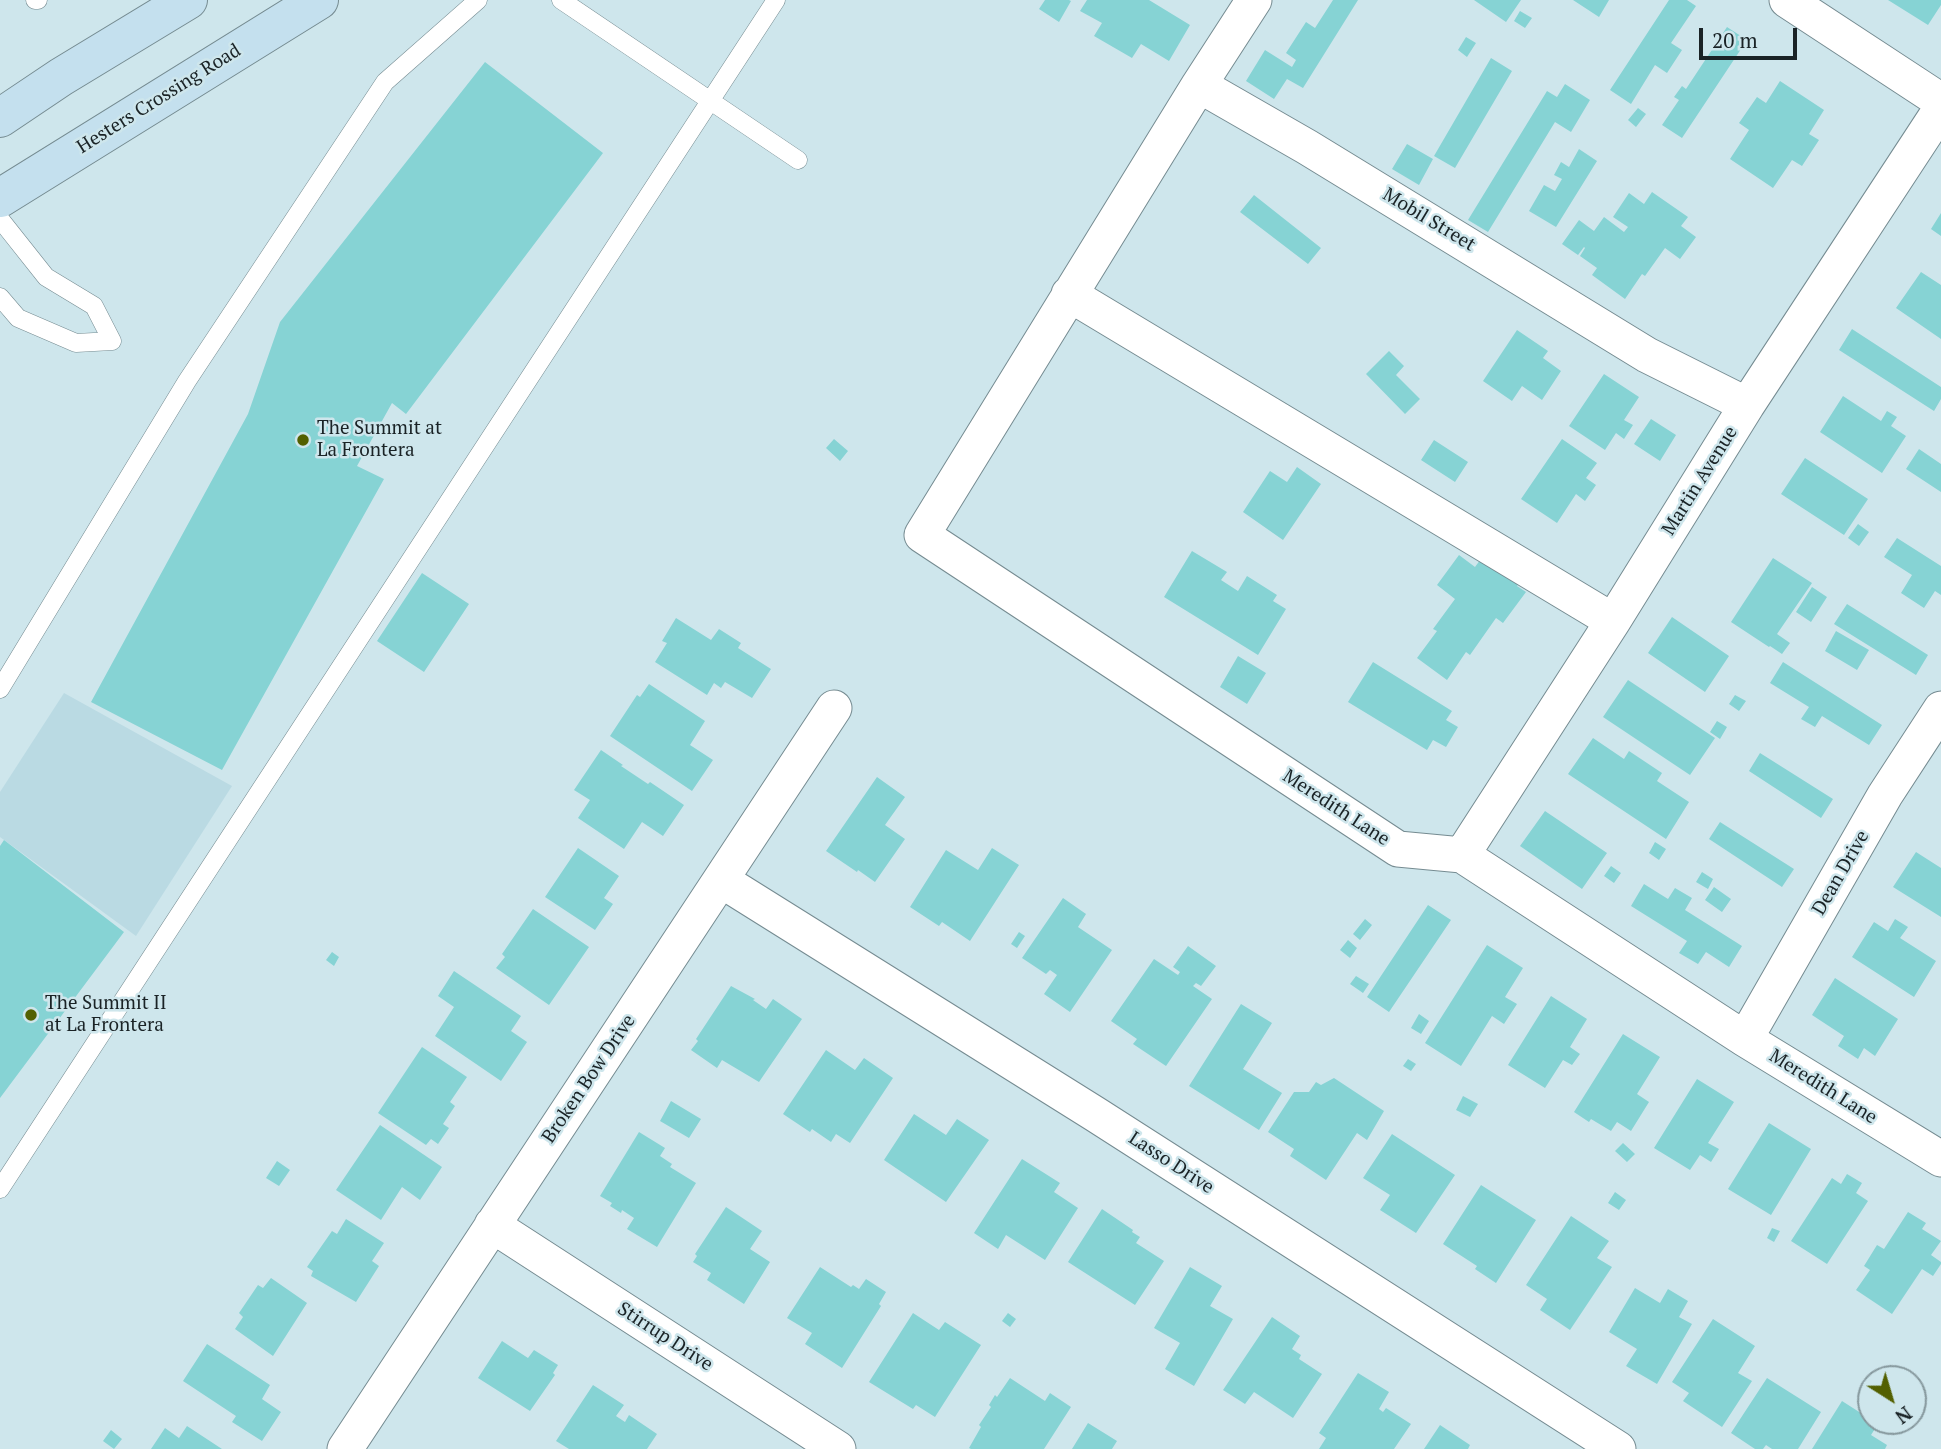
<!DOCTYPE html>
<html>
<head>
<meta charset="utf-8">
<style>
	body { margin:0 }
	#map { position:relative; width:1941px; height:1449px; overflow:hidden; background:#cee6ec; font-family:"PT Serif",serif }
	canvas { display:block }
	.north { position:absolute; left:1857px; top:1365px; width:70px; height:70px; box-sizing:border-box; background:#cee6ec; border:2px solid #86989d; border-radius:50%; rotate:143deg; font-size:19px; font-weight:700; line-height:28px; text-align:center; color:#1a2326 }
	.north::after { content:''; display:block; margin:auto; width:24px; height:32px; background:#536001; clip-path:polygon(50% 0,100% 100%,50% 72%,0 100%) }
	.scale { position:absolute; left:1699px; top:28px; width:98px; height:32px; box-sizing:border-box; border:4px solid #1a2326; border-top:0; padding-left:9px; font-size:21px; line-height:24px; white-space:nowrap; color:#1a2326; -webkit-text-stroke:5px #cee6ec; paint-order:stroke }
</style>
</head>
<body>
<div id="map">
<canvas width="1941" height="1449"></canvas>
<div class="north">N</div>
<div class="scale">20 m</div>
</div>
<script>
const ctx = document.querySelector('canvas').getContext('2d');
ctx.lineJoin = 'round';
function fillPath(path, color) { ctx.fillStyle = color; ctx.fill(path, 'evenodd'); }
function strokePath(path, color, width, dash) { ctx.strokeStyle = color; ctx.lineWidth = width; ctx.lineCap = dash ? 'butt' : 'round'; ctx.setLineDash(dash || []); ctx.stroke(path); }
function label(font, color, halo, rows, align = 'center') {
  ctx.font = font + ' "PT Serif",serif'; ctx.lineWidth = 5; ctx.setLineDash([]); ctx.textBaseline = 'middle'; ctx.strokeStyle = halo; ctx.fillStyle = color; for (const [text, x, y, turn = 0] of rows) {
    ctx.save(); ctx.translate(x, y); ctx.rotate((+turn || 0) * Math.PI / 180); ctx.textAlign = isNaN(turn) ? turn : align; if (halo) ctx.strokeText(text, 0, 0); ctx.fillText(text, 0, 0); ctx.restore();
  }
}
fillPath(new Path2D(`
	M64 693 232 786 136 936 0 837V792Z`), '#badae3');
fillPath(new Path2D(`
	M1045 0H1069L1071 1 1059 22 1039 9Z
	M1087 0H1149L1190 25 1169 61 1141 44 1132 58 1094 36 1102 23 1080 11Z
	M1333 0H1358L1303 88 1287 79 1274 99 1246 81 1265 50 1292 67 1296 60 1286 53 1306 22 1315 28Z
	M1474 0H1521L1506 22Z
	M1573 0H1609L1599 17Z
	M1669 0H1687L1696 6 1671 43 1682 50 1667 73 1655 65 1631 104 1610 90Z
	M1888 0H1941V5L1928 25Z
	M1520 11 1532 18 1525 28 1514 21Z
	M1727 27 1747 40 1682 138 1662 125 1679 100 1674 97 1682 86 1686 89Z
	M1466 37 1476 43 1467 57 1458 50Z
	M1491 58 1512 71 1455 168 1434 156Z
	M485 62 603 153 406 414 392 403 357 466 384 479 222 770 91 702 248 414 280 322Z
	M1780 81 1824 110 1809 134 1819 140 1802 166 1792 160 1773 188 1730 159 1749 130 1739 123 1757 97 1766 103Z
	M1565 84 1590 100 1571 132 1555 122 1488 232 1468 220 1547 91 1557 97Z
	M1638 108 1646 114 1636 127 1628 120Z
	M1407 144 1433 159 1419 185 1392 169Z
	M1579 149 1597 161 1556 227 1529 211 1544 185 1555 191 1562 179 1554 175 1561 162 1569 167Z
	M1652 192 1688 217 1681 226 1696 237 1680 259 1665 248 1645 276 1642 274 1625 299 1592 275 1597 268 1580 256 1585 248 1584 247 1578 255 1562 244 1579 220 1594 231 1604 217 1624 232 1628 227 1613 217 1629 193 1644 204Z
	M1254 195 1321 248 1308 264 1240 212Z
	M1941 213V236L1931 229Z
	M1921 272 1941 285V339L1896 308Z
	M1852 329 1941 387V399L1934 411 1839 350Z
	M1517 330 1548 351 1543 358 1561 371 1542 400 1522 386 1512 401 1483 381Z
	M1389 351 1404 366 1396 375 1420 399 1405 414 1366 374Z
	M1604 374 1639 397 1624 420 1633 425 1624 439 1616 433 1605 450 1569 426Z
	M1843 396 1881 421 1887 411 1897 417 1891 426 1906 436 1882 473 1820 432Z
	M1651 419 1676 435 1660 461 1634 444Z
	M834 439 848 451 840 461 826 448Z
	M1562 439 1597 463 1586 478 1596 485 1585 501 1576 494 1557 523 1521 499Z
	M1434 440 1468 462 1455 482 1421 460Z
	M1919 449 1941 464V492L1906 469Z
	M1805 458 1868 499 1844 535 1781 494Z
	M1297 467 1321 484 1283 540 1243 512 1270 471 1287 482Z
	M1858 524 1869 532 1859 546 1848 538Z
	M1897 538 1941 566V595L1935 591 1924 608 1901 593 1912 575 1884 557Z
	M1192 551 1227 572 1221 580 1238 591 1247 576 1277 595 1273 601 1286 609 1258 655 1164 597Z
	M1486 552 1522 579 1517 586 1526 592 1503 623 1496 618 1470 655 1466 652 1447 680 1417 658 1437 631 1433 629 1455 599 1437 585 1459 555 1475 567Z
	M1773 558 1812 583 1777 634 1790 643 1782 654 1770 646 1769 647 1731 622Z
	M422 573 469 604 424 672 377 641Z
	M1812 587 1827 597 1811 622 1796 612Z
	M1847 604 1928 655 1916 675 1834 624Z
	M1672 617 1729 656 1705 692 1648 653Z
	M676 618 711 640 719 629 741 643 738 648 771 669 752 698 725 682 721 688 714 683 707 695 655 662 667 643 662 641Z
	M1836 631 1869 650 1857 670 1825 651Z
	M1238 656 1266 673 1247 704 1220 687Z
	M1373 662 1452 711 1446 720 1458 727 1446 747 1433 740 1427 750 1348 702Z
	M1783 662 1882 725 1869 745 1822 716 1815 727 1801 719 1809 707 1770 683Z
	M1628 680 1715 738 1690 775 1603 717Z
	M649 684 705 721 690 745 713 760 692 791 610 736 637 695 640 697Z
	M1735 695 1746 701 1739 711 1729 704Z
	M1717 721 1727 727 1720 739 1710 732Z
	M1593 738 1624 759 1629 751 1662 773 1657 781 1689 802 1666 839 1568 774Z
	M601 750 623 765 621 766 648 784 650 782 684 805 663 836 642 822 624 849 578 818 590 800 574 790Z
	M1760 753 1833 799 1821 818 1749 771Z
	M877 777 905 797 885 825 905 839 875 882 858 870 857 872 826 851Z
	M1545 811 1607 853 1582 889 1520 846Z
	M1720 822 1794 869 1782 887 1709 839Z
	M4 840 124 932 0 1098V846Z
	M1655 842 1666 849 1659 860 1649 853Z
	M578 848 619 876 604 898 613 904 595 930 545 897Z
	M992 848 1019 865 970 941 942 922 939 926 910 907 946 850 978 870Z
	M1916 852 1941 868V917L1893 887Z
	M1611 866 1621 873 1614 883 1604 876Z
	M1702 872 1713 879 1708 889 1696 882Z
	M1644 884 1668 899 1675 888 1692 898 1685 910 1742 946 1729 967 1706 952 1698 964 1679 953 1687 941 1631 906Z
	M1714 887 1731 899 1722 912 1705 900Z
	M1063 898 1086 914 1078 927 1112 950 1070 1012 1044 994 1057 975 1050 970 1046 974 1022 958Z
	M1428 905 1451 920 1389 1012 1367 997Z
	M533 909 589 947 549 1005 496 968 505 957 502 954Z
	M1365 919 1372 925 1360 940 1353 934Z
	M1895 919 1908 927 1900 938 1936 961 1914 997 1852 957 1874 922 1888 931Z
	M1019 932 1025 936 1017 948 1011 944Z
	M1348 940 1357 948 1350 958 1340 950Z
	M1487 945 1523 968 1505 997 1517 1004 1504 1024 1492 1016 1461 1066 1425 1043Z
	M1188 946 1216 966 1201 986 1196 983 1193 986 1212 999 1166 1066 1133 1044 1137 1039 1111 1021 1154 959 1178 975 1180 972 1173 967Z
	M332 952 339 957 334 966 326 960Z
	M454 971 521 1016 511 1031 527 1042 501 1081 435 1036 454 1007 438 996Z
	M1356 976 1369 984 1363 993 1350 984Z
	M1835 978 1898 1019 1875 1056 1864 1048 1858 1059 1838 1046 1844 1036 1812 1015Z
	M731 986 755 999 753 1000 766 1009 773 999 802 1019 759 1082 722 1060 717 1068 691 1050 698 1041 696 1039Z
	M1551 996 1587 1019 1570 1047 1580 1054 1572 1065 1563 1060 1545 1088 1508 1065Z
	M1241 1004 1272 1023 1243 1069 1282 1093 1259 1130 1189 1086Z
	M1419 1014 1429 1021 1421 1034 1411 1028Z
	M1623 1034 1660 1057 1637 1094 1649 1102 1631 1131 1617 1122 1611 1131 1591 1119 1589 1122 1574 1112Z
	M422 1047 467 1077 450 1102 455 1106 443 1124 449 1128 438 1144 431 1139 426 1145 378 1113Z
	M826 1050 855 1070 864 1058 893 1078 850 1143 836 1134 831 1142 812 1129 810 1132 783 1114Z
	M1408 1059 1416 1064 1411 1071 1403 1066Z
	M1334 1078 1384 1111 1367 1140 1357 1133 1326 1180 1290 1156 1294 1149 1268 1132 1294 1092H1309L1316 1082 1321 1085Z
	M1697 1079 1734 1102 1708 1143 1719 1149 1711 1162 1700 1155 1690 1170 1654 1148Z
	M1463 1096 1478 1104 1470 1117 1456 1110Z
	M671 1101 701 1119 689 1138 660 1121Z
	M914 1114 946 1135 957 1119 989 1140 946 1202 884 1160Z
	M1769 1123 1811 1149 1771 1215 1728 1189Z
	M380 1125 442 1167 420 1200 402 1187 381 1220 336 1190Z
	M639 1132 665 1148 660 1156 672 1164 670 1167 696 1183 657 1247 627 1229 634 1218 622 1210 621 1213 610 1206 612 1203 600 1196Z
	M1392 1134 1455 1175 1416 1233 1380 1210 1390 1195 1363 1178Z
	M1623 1143 1635 1154 1627 1162 1615 1151Z
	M1022 1159 1060 1183 1054 1192 1078 1208 1045 1260 1006 1235 998 1249 974 1233Z
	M277 1161 290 1170 279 1186 266 1178Z
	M1847 1174 1862 1183 1856 1193 1868 1201 1827 1264 1791 1241 1832 1178 1841 1184Z
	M1481 1185 1536 1220 1496 1283 1475 1269 1477 1266 1443 1244Z
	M1615 1192 1626 1200 1619 1210 1608 1203Z
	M726 1207 762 1231 750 1249 770 1262 744 1304 707 1280 711 1273 693 1262 697 1256 695 1254Z
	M1102 1209 1133 1230 1132 1232 1140 1237 1136 1243 1164 1261 1135 1305 1068 1262Z
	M1908 1212 1926 1223 1922 1229 1941 1241 1931 1255 1941 1262V1264L1933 1276 1922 1269 1892 1314 1856 1290 1870 1270 1864 1266 1877 1245 1884 1249Z
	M1571 1216 1609 1241 1597 1258 1612 1267 1570 1330 1540 1310 1547 1299 1526 1285Z
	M346 1219 384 1243 372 1261 379 1266 356 1302 311 1276 313 1271 307 1267 332 1231 337 1234Z
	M1772 1228 1780 1231 1774 1242 1767 1238Z
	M820 1267 851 1287 853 1285 859 1289 866 1279 886 1292 879 1304 881 1306 842 1368 805 1344 812 1333 787 1318Z
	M1190 1267 1222 1286 1210 1306 1233 1319 1194 1386 1165 1369 1180 1343 1154 1328Z
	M271 1278 307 1303 273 1356 235 1329 243 1317 239 1313 258 1285 263 1288Z
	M1635 1288 1660 1303 1668 1289 1688 1301 1679 1317 1692 1324 1657 1384 1626 1366 1637 1349 1609 1332Z
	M913 1313 939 1330 945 1322 981 1345 935 1417 916 1405 913 1409 869 1382Z
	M1008 1313 1016 1319 1010 1327 1002 1321Z
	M1272 1317 1300 1336 1292 1349 1301 1355 1299 1359 1322 1374 1293 1418 1254 1392 1245 1404 1223 1390Z
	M1713 1319 1755 1346 1738 1373 1752 1381 1722 1427 1683 1401 1689 1393 1672 1382Z
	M502 1341 528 1358 534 1350 558 1365 553 1373 555 1375 530 1411 478 1378Z
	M207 1344 270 1385 262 1399 281 1412 262 1441 232 1422 236 1416 183 1381Z
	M1358 1373 1389 1392 1379 1409 1383 1412 1386 1408 1411 1424 1394 1449H1319L1326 1438 1319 1433Z
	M1010 1378 1045 1401 1050 1393 1071 1407 1044 1449H971L969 1448 981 1427 979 1425 991 1407 989 1405 995 1395 997 1397Z
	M1767 1378 1821 1412 1798 1449H1772L1766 1445 1763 1449H1755L1731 1433Z
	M593 1385 624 1405 616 1416 625 1422 629 1415 657 1434 647 1449H569L556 1441Z
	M1842 1401 1878 1424 1871 1435 1887 1445 1885 1449H1812Z
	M1088 1423 1117 1441 1112 1449H1072Z
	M1440 1425 1470 1445 1468 1449H1424Z
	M187 1426 222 1449H151L165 1428 179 1438Z
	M111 1430 122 1439 114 1449 103 1441Z`), '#86d3d4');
const lane = new Path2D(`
	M35 0H38
	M561 0 798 160
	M0 219 46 277 94 306 112 341 76 343 18 318 0 297
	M0 689 187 381 385 82 478 0
	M0 1189 776 0`);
const street = new Path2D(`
	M1254 0 1199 85 1307 147 1647 355 1747 405
	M1787 0 1941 101
	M1199 85 922 535 1398 849 1462 855 1745 1039 1941 1159
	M1069 294 1613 621
	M1462 855 1613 621 1747 405 1941 109
	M721 880 1095 1114 1618 1449
	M1745 1039 1885 795 1941 709
	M492 1225 838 1449
	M345 1449 834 708`);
const secondary = new Path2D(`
	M0 118 61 77 188 0
	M0 198 319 0`);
strokePath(lane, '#758b91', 19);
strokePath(street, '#758b91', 37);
strokePath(secondary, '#758b91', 40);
strokePath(lane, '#fff', 18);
strokePath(street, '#fff', 35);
strokePath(secondary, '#c4e0ee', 38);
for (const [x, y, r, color] of [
	[303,440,7,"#536001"],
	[31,1015,7,"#536001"]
]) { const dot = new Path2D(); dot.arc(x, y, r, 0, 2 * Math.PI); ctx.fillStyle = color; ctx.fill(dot); strokePath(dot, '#cee6ec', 2.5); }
label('19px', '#1a2326', '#cee6ec', [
	["Hesters Crossing Road",159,99,-32],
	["Mobil Street",1429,220,31],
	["Martin Avenue",1700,481,-58],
	["Meredith Lane",1336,808,33],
	["Dean Drive",1841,873,-60],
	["Broken Bow Drive",589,1079,-56],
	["Meredith Lane",1823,1087,32],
	["Lasso Drive",1171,1163,33],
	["Stirrup Drive",665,1337,33]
]);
label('19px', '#1a2326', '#cee6ec', [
	["The Summit at",317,429],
	["La Frontera",317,451],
	["The Summit II",45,1004],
	["at La Frontera",45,1026]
], 'left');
</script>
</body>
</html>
